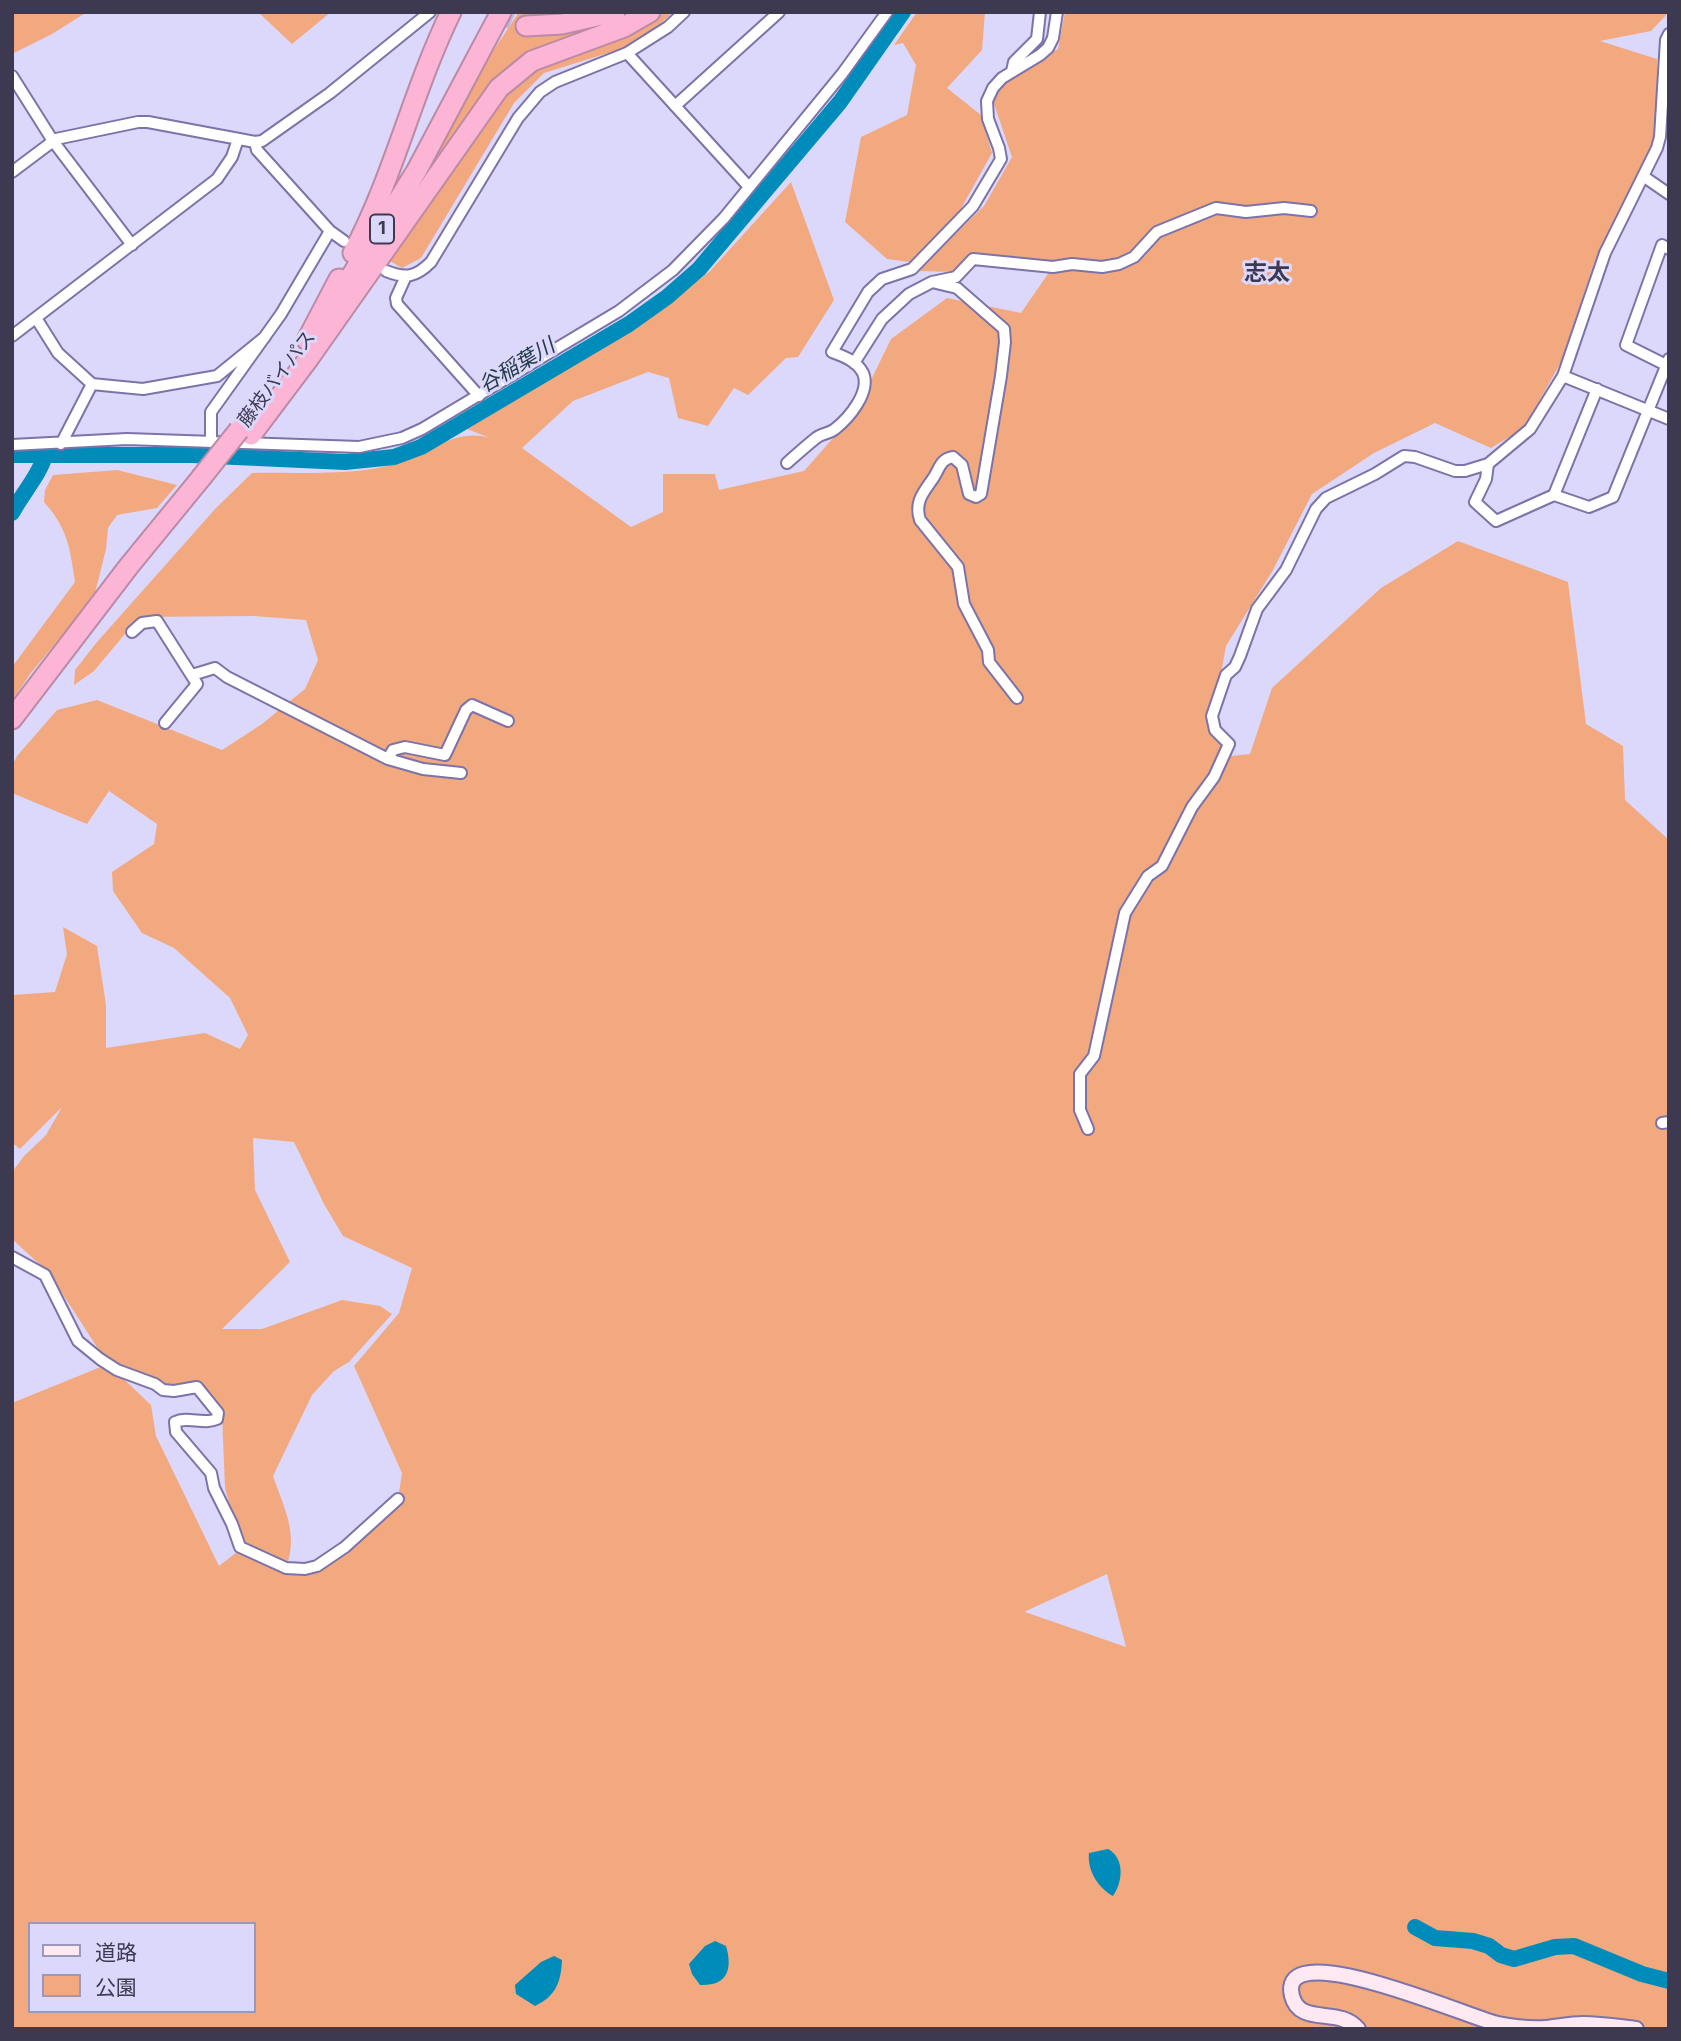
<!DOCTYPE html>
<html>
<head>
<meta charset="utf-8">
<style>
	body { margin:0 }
	#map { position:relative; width:1681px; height:2041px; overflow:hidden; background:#dcd8fb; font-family:Inter,"Noto Sans JP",sans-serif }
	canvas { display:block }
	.frame { position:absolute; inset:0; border:14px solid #3d3950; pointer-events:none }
	.legend { position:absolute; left:28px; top:1922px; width:228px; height:91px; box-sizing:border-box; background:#dcd8fb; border:2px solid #9c98b7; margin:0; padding:9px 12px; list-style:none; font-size:21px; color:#3d3950 }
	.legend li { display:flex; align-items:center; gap:14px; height:35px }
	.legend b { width:35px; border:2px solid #9c98b7 }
</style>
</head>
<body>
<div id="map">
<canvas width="1681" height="2041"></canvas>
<div class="frame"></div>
<ul class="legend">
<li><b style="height:9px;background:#fee9f2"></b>道路</li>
<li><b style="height:19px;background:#f2a97f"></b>公園</li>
</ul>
</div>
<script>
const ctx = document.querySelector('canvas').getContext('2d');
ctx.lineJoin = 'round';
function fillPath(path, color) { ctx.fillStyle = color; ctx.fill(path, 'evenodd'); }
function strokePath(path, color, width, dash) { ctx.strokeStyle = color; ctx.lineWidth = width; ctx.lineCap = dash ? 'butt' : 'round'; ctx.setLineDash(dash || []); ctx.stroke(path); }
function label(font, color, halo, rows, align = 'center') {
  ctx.font = font + ' Inter,"Noto Sans JP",sans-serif'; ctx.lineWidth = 6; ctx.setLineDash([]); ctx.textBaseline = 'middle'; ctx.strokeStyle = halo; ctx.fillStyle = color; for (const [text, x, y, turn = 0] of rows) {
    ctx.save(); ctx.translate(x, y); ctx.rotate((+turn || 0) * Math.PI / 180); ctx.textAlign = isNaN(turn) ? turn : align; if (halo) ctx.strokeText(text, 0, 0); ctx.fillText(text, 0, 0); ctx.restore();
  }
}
fillPath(new Path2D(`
	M12 12H87L52 34 12 54Z
	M258 12H331L292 44Z
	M519 12H644L534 56 385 236 481 69Z
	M657 12H673L659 25 621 49 544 73 514 103 421 258 402 268 388 260 507 87 541 62Z
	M917 12H985L982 50 947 88 981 115 992 153 958 214 910 262 887 259 845 222 861 137 907 115 916 65 903 43 894 45Z
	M1065 12H1669L1651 31 1600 41 1657 59V137L1594 263 1561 362 1524 428 1491 448 1435 423 1374 453 1312 494 1273 570 1226 646 1215 706 1231 756 1250 754 1272 688 1381 588 1458 541 1568 582 1586 724 1623 746 1625 800 1669 840V2029H12V1403L108 1364 49 1273 12 1239V1172L24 1156 46 1135 62 1107 20 1149 12 1143V995L55 992 67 954 63 927 97 946 106 1005V1048L205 1033 240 1049 248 1035 230 998 174 948 142 933 113 891 112 872 154 844 157 824 109 791 87 824 12 793V766L17 756 57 710 97 700 222 750 262 724 305 689 318 660 306 620 254 616 139 617 94 671 74 685 75 670 97 642 216 508 252 473C296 472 363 477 403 461 431 450 459 428 490 438L467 429 636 327 710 271 791 182 834 300 798 357 786 358 748 395 734 388 708 426 678 418 669 378 648 372 573 401 522 448 631 527 663 512V474H715L719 490 804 471 865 402 869 384 891 339 947 298 1021 313 1052 268 1011 256 957 272 917 271 984 206 1012 157 993 101 1002 83 1058 49ZM253 1138 294 1142 324 1204 343 1236 412 1268 399 1313 354 1366 402 1473 398 1499 317 1566 298 1574 283 1573 248 1552 286 1568C299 1534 284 1508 273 1476L312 1395 334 1371 349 1362 392 1314 380 1306 342 1300 262 1329H222L290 1262 255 1190ZM111 1367 169 1393 196 1384 222 1414 225 1488 242 1548 219 1566 156 1436 151 1405ZM1107 1574 1126 1647 1025 1612 1026 1611ZM30 1924H254V2011H30Z
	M117 470 177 485 157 508 117 515 108 528 106 549 94 597 30 674 12 701V667L75 582C70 548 68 529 44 502L45 490 53 475Z`), '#f2a97f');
fillPath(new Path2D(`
	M1108 1849C1125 1858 1123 1882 1113 1896 1098 1888 1087 1870 1089 1853Z
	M715 1941 726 1946C733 1970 727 1986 700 1985L692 1974 689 1964 705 1946Z
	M554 1956 562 1960C561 1982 556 1996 535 2006L516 1994 515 1985 541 1962Z`), '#008cbb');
strokePath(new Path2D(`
	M12 455H192L345 462 394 457 421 447 629 324 667 297 699 269 840 102 903 12
	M12 513C21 495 42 472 45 454
	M1415 1927 1435 1938 1473 1941 1489 1946 1501 1955 1514 1959 1555 1947 1574 1946 1642 1974 1669 1981`), '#008cbb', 16);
strokePath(new Path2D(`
	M495 12 526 26`), '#bcb8d9', 19, [19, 10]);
const street = new Path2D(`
	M627 53 749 187
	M1012 71 1014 62 1037 39 1040 12
	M12 76 53 141 132 245
	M675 106 779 12
	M255 142 257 150 330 231 344 241
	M12 172 56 139 138 122H148L255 142 262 141 330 93 430 12
	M1643 176 1669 194
	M386 271C406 279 416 277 431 262L518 118 540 92 555 82 627 53 668 27 684 12
	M406 276 396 298 397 304 479 396
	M932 282 957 288 1004 329 1005 342 1001 376 981 494 976 497 969 494 962 465 953 457C941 459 940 467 934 477 924 492 914 501 920 520L958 567 964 604 988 650 989 662 1017 698
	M36 318 58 353 92 384 112 386 143 389 217 376 265 337
	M12 336 217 179 232 157 238 139
	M854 363 882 319 909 294 932 282 956 277 973 259 1053 267 1072 264 1102 267 1119 264 1134 257 1157 232 1216 208 1246 212 1284 208 1311 211
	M1666 365 1626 345 1662 245 1669 249
	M1563 376 1669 419
	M211 442V412L281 314 330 231
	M61 444 92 384
	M12 445 127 439 359 447 402 438 422 429 619 311 673 270 724 218 842 74 887 12
	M787 463C796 455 806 446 816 438 822 433 829 434 835 429 849 418 871 392 863 373 857 361 843 356 832 352L868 292 882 279 912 269 973 206 1001 159 999 148 988 119 987 101 993 88 1002 78 1040 55 1048 48 1053 38 1057 12
	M1488 464 1486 479 1475 502 1496 521 1554 495 1589 507 1613 497 1669 359
	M1554 495 1597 389
	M132 632 142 623 157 621 197 684 165 723
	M192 675 215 668 227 677 388 759 423 769 461 773
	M388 759 393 750 405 747 445 755 466 710 472 705 508 721
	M1662 1123 1669 1122
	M1088 1129 1080 1110V1074L1094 1056 1125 913 1148 876 1162 866 1192 807 1214 777 1229 744 1215 730 1212 716 1226 675 1235 667 1240 656 1257 609 1286 570 1316 509 1326 498 1375 474 1404 456 1415 457 1455 471H1465L1488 464 1530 429 1563 376 1605 253 1657 148 1660 137 1666 40 1669 34
	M12 1257 45 1275 78 1341 100 1359 117 1370 155 1384 163 1390 174 1391 197 1387 218 1413 217 1419C204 1425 188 1416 175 1422L176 1432 211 1473 214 1488 232 1524 240 1547 286 1568 305 1569 317 1566 345 1547 398 1499`);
const secondary = new Path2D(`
	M1358 2029C1339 2006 1300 2027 1292 1996 1276 1931 1477 2021 1498 2024 1513 2027 1530 2029 1546 2028 1558 2027 1570 2024 1583 2024 1601 2024 1619 2027 1636 2029`);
const highway = new Path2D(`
	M526 26 562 24 615 12
	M353 253C394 176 413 90 451 12
	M340 294 417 170 501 12
	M307 340 339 279
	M251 435 309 358 499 88 532 61 624 27 650 12
	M12 719 129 566 201 478`);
strokePath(street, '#7c73a8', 14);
strokePath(secondary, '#7c73a8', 18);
strokePath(highway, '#ba8aa6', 23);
strokePath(street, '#fff', 10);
strokePath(secondary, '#fee9f2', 14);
strokePath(highway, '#fdb5d5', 19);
const highwayBridge = new Path2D(`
	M201 478 239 430`);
strokePath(highwayBridge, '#ba8aa6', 23, []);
strokePath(highwayBridge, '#fdb5d5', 19);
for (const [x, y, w] of [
	[382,229,24]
]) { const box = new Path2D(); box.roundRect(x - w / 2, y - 14.5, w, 29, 5); ctx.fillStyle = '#dcd8fb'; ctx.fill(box); strokePath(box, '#3d3950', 2); }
label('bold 18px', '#3d3950', null, [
	["1",382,229]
]);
label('19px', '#3d3950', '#dcd8fb', [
	["藤枝バイパス",277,379,-53]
]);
label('italic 21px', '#223a46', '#dcd8fb', [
	["谷稲葉川",517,366,-31]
]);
label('bold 23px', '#3d3950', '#dcd8fb', [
	["志太",1267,273]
]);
</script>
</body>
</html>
